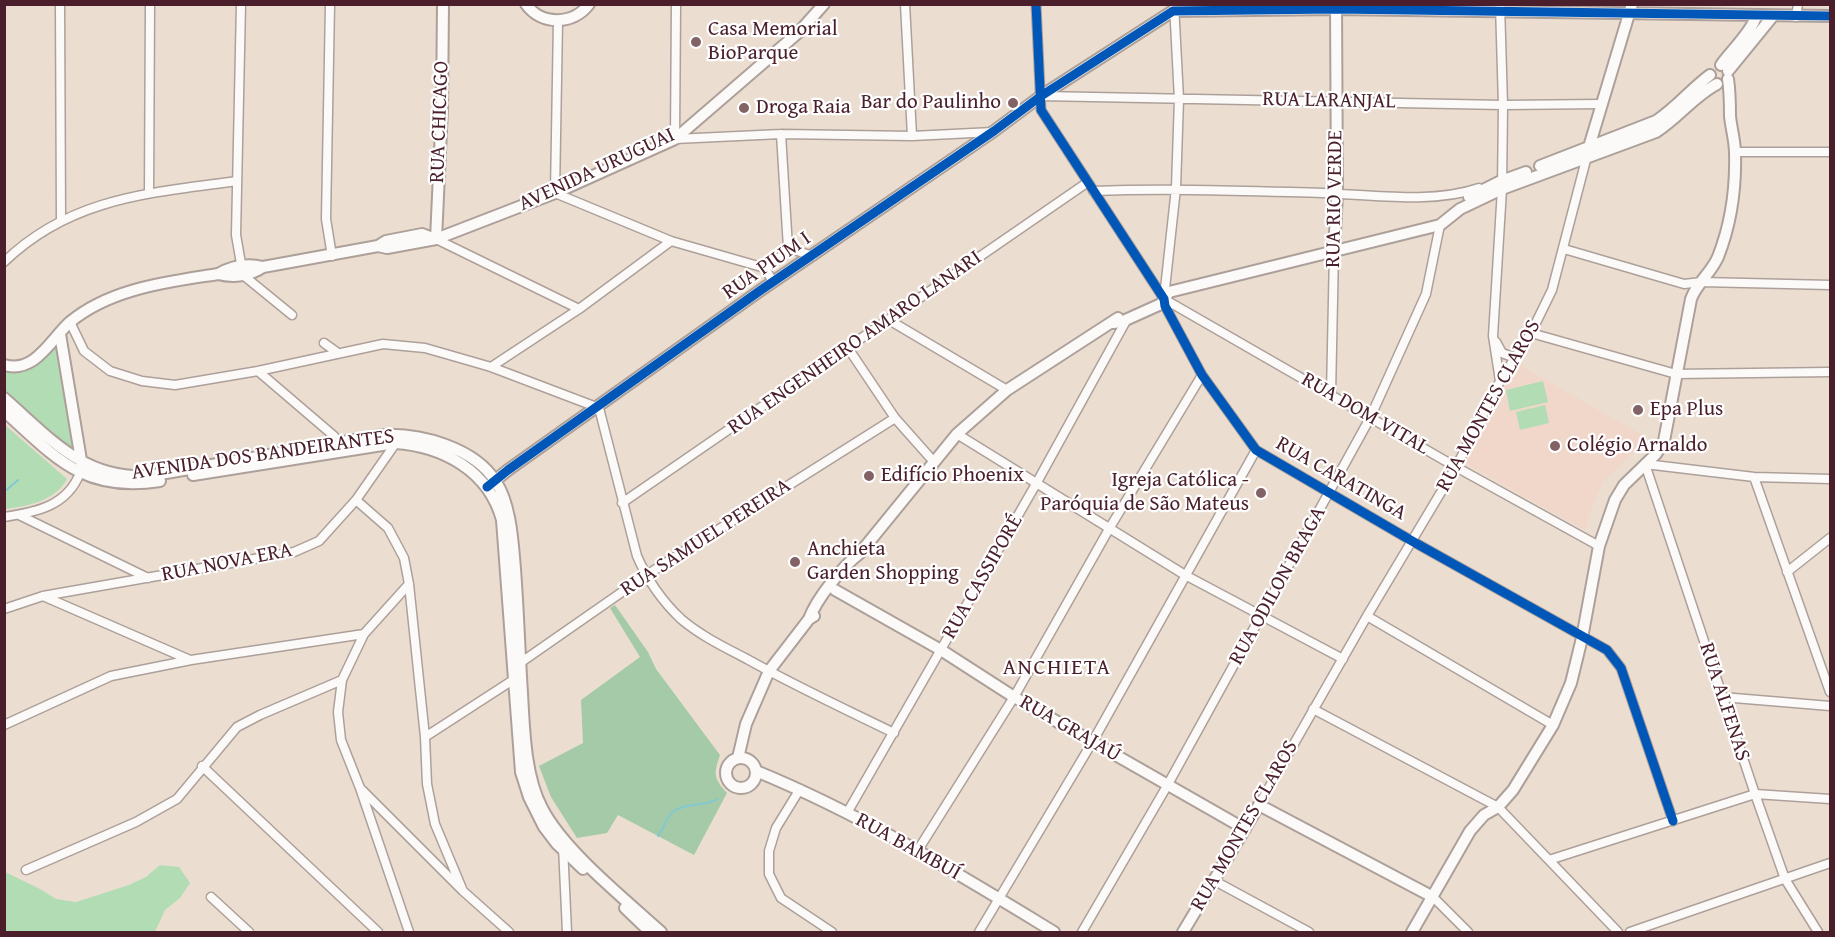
<!DOCTYPE html>
<html>
<head>
<meta charset="utf-8">
<style>
	body { margin:0 }
	#map { position:relative; width:1835px; height:937px; overflow:hidden; background:#ebded0; font-family:"Gentium Book Plus",serif }
	canvas { display:block }
	.frame { position:absolute; inset:0; border:6px solid #4a1f2b; pointer-events:none }
</style>
</head>
<body>
<div id="map">
<canvas width="1835" height="937"></canvas>
<div class="frame"></div>
</div>
<script>
const ctx = document.querySelector('canvas').getContext('2d');
ctx.lineJoin = 'round';
function fillPath(path, color) { ctx.fillStyle = color; ctx.fill(path, 'evenodd'); }
function strokePath(path, color, width, dash) { ctx.strokeStyle = color; ctx.lineWidth = width; ctx.lineCap = dash ? 'butt' : 'round'; ctx.setLineDash(dash || []); ctx.stroke(path); }
function label(font, color, halo, rows, align = 'center') {
  ctx.font = font + ' "Gentium Book Plus",serif'; ctx.lineWidth = 4.5; ctx.setLineDash([]); ctx.textBaseline = 'middle'; ctx.strokeStyle = halo; ctx.fillStyle = color; for (const [text, x, y, turn = 0] of rows) {
    ctx.save(); ctx.translate(x, y); ctx.rotate((+turn || 0) * Math.PI / 180); ctx.textAlign = isNaN(turn) ? turn : align; if (halo) ctx.strokeText(text, 0, 0); ctx.fillText(text, 0, 0); ctx.restore();
  }
}
fillPath(new Path2D(`
	M1519 365 1643 435 1646 440 1603 482 1588 517 1587 528 1583 529 1463 462 1501 384Z`), '#f1d7ca');
fillPath(new Path2D(`
	M57 345 75 453 5 393 4 369 43 358Z
	M1543 381 1548 402 1510 411 1506 390Z
	M1545 405 1549 423 1520 430 1516 412Z
	M5 425 67 479C55 501 28 506 5 509Z
	M160 865 179 867 190 883 180 898 165 910 155 932H5V872L40 889 56 899 76 902 129 885 146 877Z`), '#b1dcb4');
fillPath(new Path2D(`
	M615 605 648 652 656 669 720 755C713 775 714 778 727 793L694 855 618 815 607 833 577 838 551 797 539 766 583 743 581 700 640 657 610 608Z`), '#a4caa7');
strokePath(new Path2D(`
	M4 492 18 480
	M658 836C664 829 667 815 674 811 687 802 704 807 718 799`), '#82c9d0', 2);
const minor = new Path2D(`
	M60 4 61 220
	M241 4 236 235 243 275 292 315
	M330 4 326 219 332 256
	M676 4 675 139 781 134 912 136 993 132
	M905 4 912 136
	M1036 4 1041 110 1164 299 1165 306 1202 375 1256 450 1412 541 1607 650 1621 668 1673 821
	M1796 17 1798 4
	M558 21 555 193 671 241 765 268 773 282
	M1041 96 1503 105 1602 104
	M1735 152H1830
	M1093 191C1170 188 1246 191 1323 193 1372 195 1432 204 1479 188
	M149 193 150 4
	M436 239 579 309
	M788 248 813 256
	M1564 249 1684 284 1702 282 1830 285
	M4 262C71 197 151 193 237 181
	M765 268 784 254 788 248 781 134
	M1164 298 1176 188 1179 99 1174 4
	M1164 299 1456 467 1599 546
	M889 320 1007 390
	M70 322 84 351 110 371 142 381 175 385 258 371 383 344 425 348 491 367 599 408 637 556C647 579 662 601 681 619 701 636 724 647 747 659 795 686 845 709 894 733
	M1531 333 1676 374 1830 372
	M1496 342 1502 353 1515 358
	M324 343 338 353
	M848 348 895 418 934 462
	M491 367 579 309 671 241
	M258 371 334 436 339 443
	M1500 381 1493 336 1502 189 1503 105 1500 4
	M1331 394 1334 252
	M957 434 1185 575 1343 659
	M1754 477 1830 692
	M356 500 388 528 404 558 409 584 425 737 427 784 435 824 463 891
	M622 503 1088 182
	M19 515 148 578
	M4 517C37 512 67 506 80 473
	M1787 572 1830 538
	M409 584 364 634 342 680 338 712 341 740 360 788 409 932
	M43 596 190 660
	M4 609 43 596 294 552 319 541 356 500 393 447 395 441
	M1367 616 1553 725
	M520 663 645 576 895 418
	M1722 697 1830 706
	M1313 709 1498 807 1618 932
	M4 725 111 676 191 660 364 634
	M425 737 513 680
	M202 766 378 932
	M800 789 776 828 769 851V874L781 898 832 932
	M362 790 463 891 509 932
	M1259 805 1367 616 1456 467 1500 381 1531 333 1552 290 1587 156
	M847 813 1036 484 1127 319
	M563 846 567 932
	M918 850 1014 697 1109 529 1202 375
	M1549 860 1755 794 1830 799
	M26 870 136 822 177 799 237 727 260 715 342 680
	M1213 880 1309 932
	M211 897 249 932
	M1433 897 1468 932
	M979 932 1093 741 1256 450
	M1082 932 1167 786 1370 418 1426 294 1440 225
	M1630 932 1830 863
	M1818 932 1785 879 1755 794 1645 464 1754 477 1830 479`);
const tertiary = new Path2D(`
	M526 4C541 26 574 25 589 4
	M1721 65C1730 52 1753 30 1756 16
	M1728 71 1772 17
	M1589 147 1632 4
	M1540 166 1656 121C1676 108 1691 89 1710 75
	M1469 197 1501 181 1526 172
	M436 239 442 109 443 4
	M378 246 387 248 436 239 555 193 675 139 799 32 824 4
	M1334 252 1337 194 1336 4
	M218 274C233 278 250 276 263 267
	M1113 323 1121 322 1161 304 1169 292 1440 225 1460 209 1502 189 1656 132C1678 118 1694 96 1717 84
	M60 334 82 466
	M4 365C35 374 51 339 70 322 111 288 168 282 218 274 232 266 247 263 263 267L378 246 386 241 422 234 435 239
	M4 398C49 437 83 480 149 476L383 435C421 433 475 448 496 482 509 502 512 533 514 557 518 602 519 647 522 693 524 729 525 776 542 808 563 850 626 900 661 932
	M4 411C56 458 84 493 160 481
	M193 475 395 443C443 446 489 471 502 520L521 772 529 797 544 827 557 844 583 869
	M487 487 508 470 761 290 994 131 1041 96 1173 11 1336 9 1830 16
	M835 590 941 650 1014 697 1245 829
	M809 619C817 598 842 567 860 553L957 434 1007 390 1118 318
	M726 773a15 15 0 1 1 30 0a15 15 0 1 1-30 0Z
	M738 758 746 724 769 671 809 619 814 616
	M756 771C861 814 957 873 1054 932
	M625 908 650 932
	M1183 932 1259 805 1433 897
	M1412 932 1470 831 1484 815 1498 807 1513 790 1553 725 1571 683 1582 638 1599 546 1615 500 1624 485 1656 454 1664 441 1691 299C1697 283 1711 273 1718 257 1731 224 1736 188 1735 153 1735 140 1731 128 1730 116 1730 104 1730 92 1728 79`);
strokePath(minor, '#ada09a', 11);
strokePath(tertiary, '#ada09a', 14);
strokePath(minor, '#fcfaf8', 8);
strokePath(tertiary, '#fcfaf8', 10);
strokePath(new Path2D(`
	M1036 4 1041 110 1164 299 1165 306 1202 375 1256 450 1412 541 1607 650 1621 668 1673 821
	M487 487 508 470 761 290 994 131 1041 96 1173 11 1336 9 1830 16`), '#0057b8', 9);
for (const [x, y, r, color] of [
	[696,42,6,"#826265"],
	[1013,103,6,"#826265"],
	[744,108,6,"#826265"],
	[1638,410,6,"#826265"],
	[1555,446,6,"#826265"],
	[869,476,6,"#826265"],
	[1261,493,6,"#826265"],
	[795,562,6,"#826265"]
]) { const dot = new Path2D(); dot.arc(x, y, r, 0, 2 * Math.PI); ctx.fillStyle = color; ctx.fill(dot); strokePath(dot, '#fff', 2); }
label('21px', '#4a1f2b', '#fff', [
	["Casa Memorial",708,30],
	["BioParque",708,54],
	["Bar do Paulinho",1001,103,"right"],
	["Droga Raia",756,108],
	["Epa Plus",1650,410],
	["Colégio Arnaldo",1567,446],
	["Edifício Phoenix",881,476],
	["Igreja Católica -",1249,481,"right"],
	["Paróquia de São Mateus",1249,505,"right"],
	["Anchieta",807,550],
	["Garden Shopping",807,574]
], 'left');
label('21px', '#4a1f2b', '#fff', [
	["RUA LARANJAL",1329,101,1],
	["RUA CHICAGO",440,122,-88],
	["AVENIDA URUGUAI",597,170,-25],
	["RUA RIO VERDE",1335,199,-89],
	["RUA PIUM I",767,266,-35],
	["RUA ENGENHEIRO AMARO LANARI",855,343,-35],
	["RUA MONTES CLAROS",1489,406,-61],
	["RUA DOM VITAL",1365,414,30],
	["AVENIDA DOS BANDEIRANTES",263,455,-8],
	["RUA CARATINGA",1341,479,30],
	["RUA SAMUEL PEREIRA",706,538,-33],
	["RUA NOVA ERA",227,563,-11],
	["RUA CASSIPORÉ",983,577,-60],
	["RUA ODILON BRAGA",1278,586,-61],
	["RUA ALFENAS",1724,702,72],
	["RUA GRAJAÚ",1070,729,30],
	["RUA MONTES CLAROS",1245,826,-60],
	["RUA BAMBUÍ",908,847,29]
]);
ctx.letterSpacing = '1.5px';
label('22px', '#4a1f2b', '#fff', [
	["ANCHIETA",1057,668]
]);
ctx.letterSpacing = '0px';
</script>
</body>
</html>
